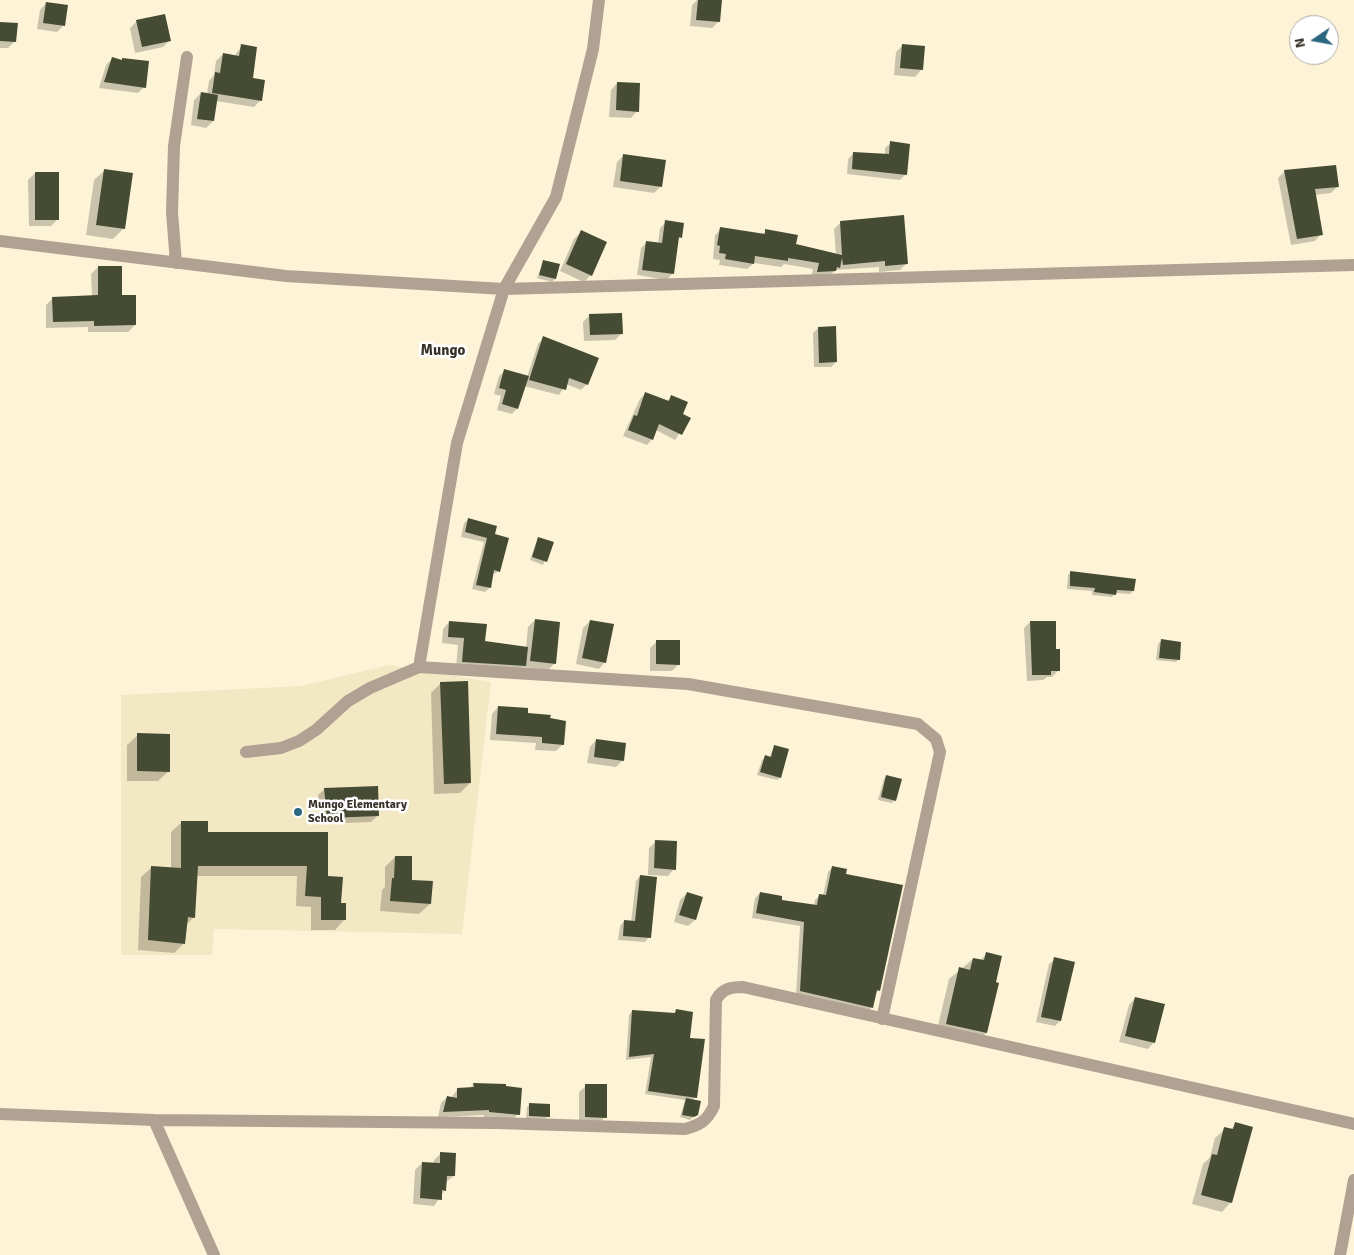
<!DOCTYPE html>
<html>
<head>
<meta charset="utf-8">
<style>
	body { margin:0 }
	#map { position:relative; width:1354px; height:1255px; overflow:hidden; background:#fdf4d7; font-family:Signika,sans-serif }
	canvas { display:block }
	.north { position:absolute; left:1289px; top:15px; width:50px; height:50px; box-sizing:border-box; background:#fff; border:1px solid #aeada9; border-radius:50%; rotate:258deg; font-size:14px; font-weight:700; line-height:20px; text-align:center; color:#353127 }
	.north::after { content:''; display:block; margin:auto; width:18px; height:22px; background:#2b677e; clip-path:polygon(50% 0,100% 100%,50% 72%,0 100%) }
</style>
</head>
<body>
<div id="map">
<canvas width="1354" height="1255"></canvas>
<div class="north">N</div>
</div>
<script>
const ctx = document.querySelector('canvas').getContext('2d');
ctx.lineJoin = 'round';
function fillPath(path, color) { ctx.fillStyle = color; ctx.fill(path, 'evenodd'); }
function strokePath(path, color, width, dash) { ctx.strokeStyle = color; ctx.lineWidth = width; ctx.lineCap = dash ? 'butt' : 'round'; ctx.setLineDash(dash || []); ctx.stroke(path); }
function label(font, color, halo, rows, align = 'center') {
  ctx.font = font + ' Signika,sans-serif'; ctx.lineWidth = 5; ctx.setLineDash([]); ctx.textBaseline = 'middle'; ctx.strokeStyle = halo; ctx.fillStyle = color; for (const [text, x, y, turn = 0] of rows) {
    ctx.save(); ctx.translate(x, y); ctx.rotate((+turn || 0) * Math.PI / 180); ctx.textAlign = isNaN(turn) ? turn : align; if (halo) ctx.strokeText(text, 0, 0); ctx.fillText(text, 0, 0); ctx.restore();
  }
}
fillPath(new Path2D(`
	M389 665 491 682 462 934 214 929 212 955H121V695L301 686Z`), '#f3e8c4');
fillPath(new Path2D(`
	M697 0H713L719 21 712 28 690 26 692 5Z
	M46 3 63 26 57 32 37 29 40 10Z
	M137 21 169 41 163 47 135 53 130 28Z
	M0 23 15 41 8 48H0Z
	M903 45 923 47 921 70 915 77 894 75 896 52Z
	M242 46 251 79 261 100 254 107 216 101 213 121 206 128 191 125 194 100 201 93 207 94 209 81 214 75 216 61 223 54 234 56Z
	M112 59 120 61 123 59 144 87 138 93 99 88 106 65Z
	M617 83 637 111 631 118 609 117 611 90Z
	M891 143 906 174 900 180 847 174 848 159 854 153 885 155V148Z
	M624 155 661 186 654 193 613 187 617 162Z
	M105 170 123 229 113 239 86 235 94 180Z
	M1285 171 1338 186 1331 193 1314 195 1321 234 1315 241 1291 245 1278 178Z
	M35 173 58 219 51 226H29L28 180Z
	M666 222 681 237 677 240 672 274 667 280 637 275 641 248 647 242 658 244 660 228Z
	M841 222 906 264 900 270 879 272V267L835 270 829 277 811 278 813 269 784 264 781 267 754 263 747 269 719 265 720 260 713 259 715 235 721 229 761 235 766 231 795 245 836 255 834 229Z
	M581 232 591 275 584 282 560 271 574 239Z
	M544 261 555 279 552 282 537 278Z
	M98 267 121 296 135 325 128 332H88V327L46 328V305L53 298 92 296 91 274Z
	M590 315 622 333 615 340 584 341 583 322Z
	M818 328 836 362 831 367H814L813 333Z
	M543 338 587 384 581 390 566 384 559 395 524 386 517 408 512 414 497 410 501 396 494 394 499 376 505 371 527 377 538 344Z
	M645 394 667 401 672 396 682 414 689 419 675 440 656 430 652 439 647 445 623 436 640 399Z
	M469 519 494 535 499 571 492 575 490 587 485 592 472 589 484 542 461 537 464 523Z
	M538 538 552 542 543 565 530 560Z
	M1071 572 1133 591 1130 594 1115 593 1112 597 1092 595V591L1067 589 1068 575Z
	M535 620 555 663 548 670 523 667 518 672 456 668 458 645 442 643 443 629 449 622 484 642 526 648 528 627Z
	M590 621 605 662 599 669 576 664 583 628Z
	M1030 622 1055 650 1059 670 1052 677H1047L1043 680 1027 681 1024 628Z
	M657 641 679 664 672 671H650V648Z
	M1161 641 1179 659 1176 662 1156 660 1158 644Z
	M441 683 470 783 460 793 434 794 431 693Z
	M498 707 549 720 563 744 556 751 535 750 536 743 490 740 492 714Z
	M138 735 169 771 158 781H127V745Z
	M596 740 623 760 616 767 587 763 590 747Z
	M774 747 780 778 777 780 757 775 762 760 765 757 769 758Z
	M887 776 895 800 892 803 878 800 884 779Z
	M325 789 377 816 371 822 321 824 318 795Z
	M182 822 206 833H327V877L345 919 335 930H311V907L296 906 297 876H196L194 917 186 925 184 943 174 953 138 950 141 877 152 867 171 868V832Z
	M656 841 674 869 668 876 648 875 649 848Z
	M395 857 430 904 419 914 380 911 382 890 385 887V867Z
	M832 868 844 875 879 990 875 994 872 1007 867 1012 796 996 800 926 752 918 755 898 760 893 780 901 814 906 815 900 820 895 823 896 828 872Z
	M640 876 649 937 645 942 618 940 620 926 624 921 631 922 636 881Z
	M687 893 702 898 695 920 688 926 674 922 680 900Z
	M987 953 994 983 986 1033 976 1043 936 1034 949 979 973 959 980 961Z
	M1055 959 1073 963 1060 1021 1055 1026 1036 1022 1049 964Z
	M1135 998 1154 1042 1148 1049 1119 1042 1129 1005Z
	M632 1011 673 1014 676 1011 689 1039 696 1097 692 1100 696 1114 690 1120 680 1117 685 1100 645 1094 651 1057 626 1060 629 1015Z
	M474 1084 518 1114 512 1120 483 1118 484 1115 438 1117 441 1103 447 1097 451 1098 457 1090 469 1089Z
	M586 1086 605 1117 599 1124H579V1092Z
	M530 1104 548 1116 545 1119 526 1118 527 1107Z
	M1236 1124 1231 1202 1222 1212 1192 1204 1203 1164 1210 1157 1215 1138 1225 1129 1230 1130Z
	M441 1153 454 1176 446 1182 445 1190 434 1206 413 1204 415 1170 422 1163 434 1164V1160Z`), '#0003');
fillPath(new Path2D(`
	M698 0H722L720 22 696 20Z
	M46 2 68 5 65 26 43 23Z
	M165 14 171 41 142 47 136 20Z
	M0 22 18 23 16 42 0 41Z
	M241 44 257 47 253 78 265 80 262 101 212 93 215 72 220 73 223 53 239 56Z
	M902 44 925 46 923 70 900 68Z
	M112 57 122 60V58L149 61 146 88 104 82Z
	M617 82 640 83 639 112 616 110Z
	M201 92 218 95 214 121 197 119Z
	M890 141 910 144 907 175 852 169 853 152 889 154Z
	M623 154 666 160 662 187 620 181Z
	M1336 165 1339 187 1315 189 1323 235 1297 239 1284 170Z
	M104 169 133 173 125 229 96 225Z
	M35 172H59V220H35Z
	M904 215 908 264 885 266V261L843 265 842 258 840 268 837 267 836 271 817 272 819 263 788 258V261L755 256 754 264 725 259 726 254 719 253 720 246 717 245 720 227 765 234V229L798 235 796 244 842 255 840 221Z
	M665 220 684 223 682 238 679 237 674 274 642 270 646 241 662 243Z
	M581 230 607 242 592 276 566 264Z
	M543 260 560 264 556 279 539 275Z
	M98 266H122V295H136V325L94 326V321L53 322 52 297 98 295Z
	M622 313 623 334 590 335 589 314Z
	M836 326 837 362 819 363 818 327Z
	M543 336 599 358 588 385 569 378 566 390 529 380Z
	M504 369 529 376 518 409 502 404 506 390 499 388Z
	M645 392 669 401 671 395 688 402 683 414 691 418 682 435 659 424 653 440 628 430 634 415 637 416Z
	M468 518 497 526 495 534 509 538 500 572 494 570 491 588 476 585 487 538 465 532Z
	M538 537 554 542 547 562 532 557Z
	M1070 571 1136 579 1134 591 1117 590 1116 595 1094 592 1095 588 1070 586Z
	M535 619 560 622 556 664 530 661Z
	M590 620 614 624 606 663 582 658Z
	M449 621 487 624 485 641 528 647 526 666 462 662 464 638 448 637Z
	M1030 621H1056V649H1060V671H1051V675H1032Z
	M1161 639 1181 642 1180 660 1159 658Z
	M656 640H680V665L656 664Z
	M468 681 471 783 444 784 440 682Z
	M498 706 528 708V713L551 715 550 718 566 721 564 745 542 743V737L496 734Z
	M137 733 170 734V772L137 771Z
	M596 739 626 743 624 761 594 757Z
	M774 745 789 749 781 778 760 772 765 755 771 757Z
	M886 775 902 779 896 801 881 797Z
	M378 786 379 816 327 818 324 788Z
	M181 821H208V832H328V876L343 877 341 903H346V920H321V897L305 896 307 866H198L195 918 188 917 185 944 148 940 151 866 181 868Z
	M655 840 677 841 676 870 654 868Z
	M395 856H412V880L433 881 431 904 390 901 392 878H394Z
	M832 866 847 869 846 874 903 885 880 991 877 990 873 1008 800 991 804 922 756 913 760 892 782 896V900L817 905 819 894 826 895Z
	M640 875 657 877 651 938 623 936 624 920 635 921Z
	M687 892 703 897 696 920 679 915Z
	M986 952 1002 956 996 982 999 983 987 1033 946 1024 959 967 970 970 973 958 984 960Z
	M1054 957 1075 962 1061 1021 1041 1017Z
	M1135 997 1165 1004 1155 1043 1125 1036Z
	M676 1009 693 1012 690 1038 705 1039 697 1098 648 1091 654 1054 629 1057 632 1010 675 1013Z
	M473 1083 506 1084V1086L522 1088 520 1115 489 1112V1110L443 1112 447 1096 457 1098V1088L474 1087Z
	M585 1084H607V1118L585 1117Z
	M686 1098 701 1101 698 1115 694 1117 682 1115Z
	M529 1103 550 1104V1117L529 1116Z
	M1235 1122 1253 1127 1232 1203 1201 1195 1212 1154 1217 1155 1224 1127 1233 1129Z
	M440 1152 456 1153 455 1176H447L446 1191 442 1190V1200L420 1198 422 1162 440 1163Z`), '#464b34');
strokePath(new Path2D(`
	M0 241 286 276 504 289 1354 265
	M176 263 172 212 174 146 187 57
	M419 667 457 443 504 289 556 197 593 49 599 0
	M246 752 281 748 299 741 316 730 348 701 370 688 419 667 688 684 918 724 936 739 940 752 882 1019
	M0 1114 154 1120 497 1123 685 1129C700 1125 707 1121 714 1106L716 1000C722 989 730 987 743 987L1354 1124
	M154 1120 214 1255
	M1340 1255 1354 1180`), '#b1a192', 12);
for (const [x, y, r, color] of [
	[298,812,5,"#2b677e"]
]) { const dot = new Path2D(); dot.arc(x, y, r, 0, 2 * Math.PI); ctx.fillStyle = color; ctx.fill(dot); strokePath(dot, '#fff', 2); }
label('bold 12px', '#353127', '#fff', [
	["Mungo Elementary",308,805],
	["School",308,819]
], 'left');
label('bold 15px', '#353127', '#fff', [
	["Mungo",443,351]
]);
</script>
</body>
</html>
